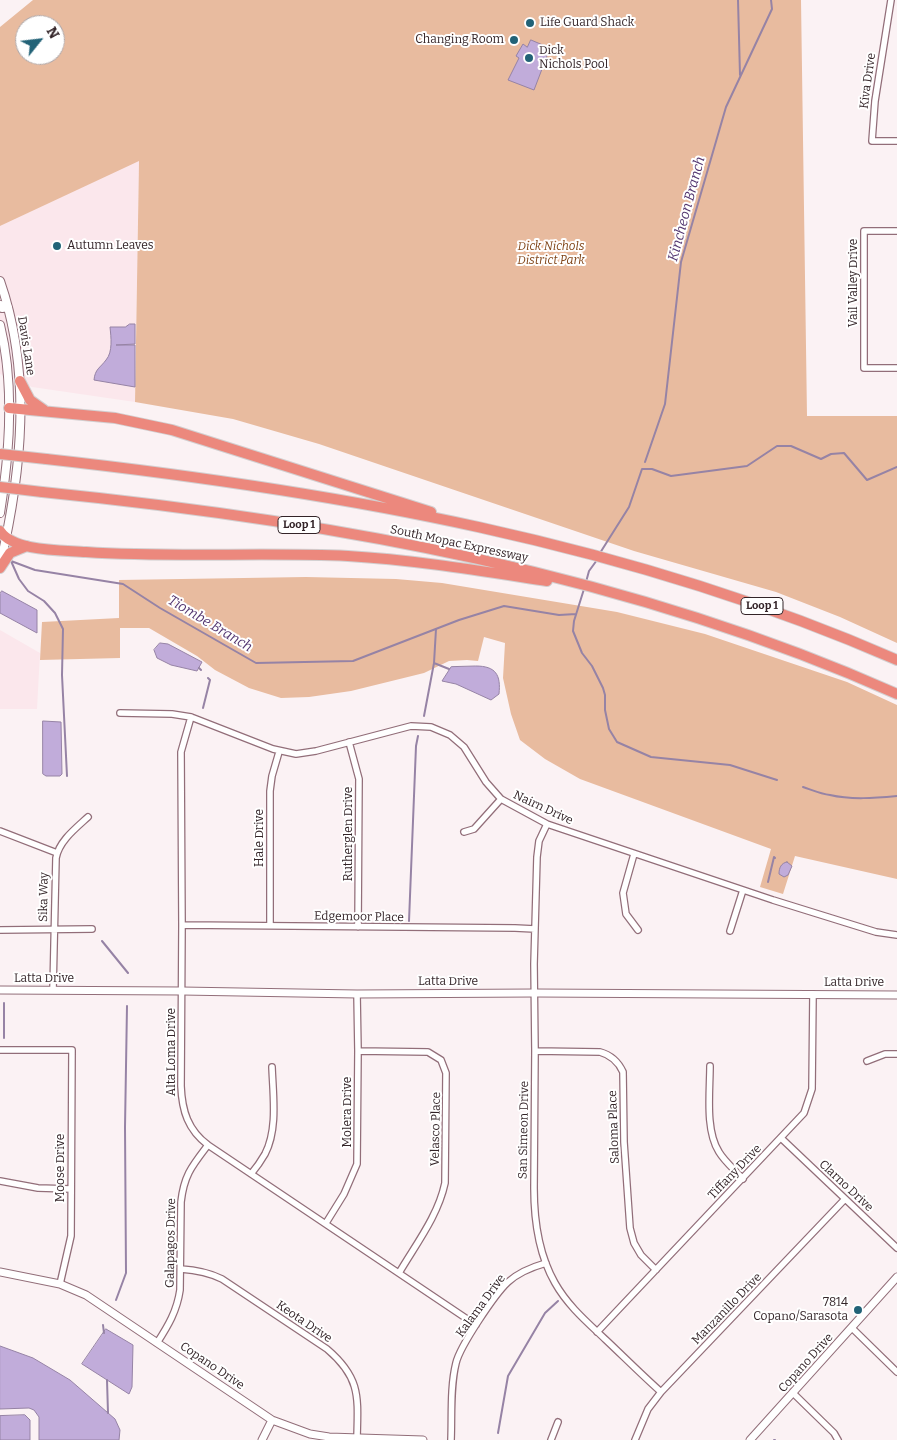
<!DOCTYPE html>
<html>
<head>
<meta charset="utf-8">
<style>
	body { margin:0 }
	#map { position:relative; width:897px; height:1440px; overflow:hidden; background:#fbf2f4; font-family:Bitter,serif }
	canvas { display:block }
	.north { position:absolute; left:15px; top:15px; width:50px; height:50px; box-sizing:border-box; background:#fff; border:1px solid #ada7a9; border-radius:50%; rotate:61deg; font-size:14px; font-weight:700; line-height:20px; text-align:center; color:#332428 }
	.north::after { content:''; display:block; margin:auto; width:18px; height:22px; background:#226277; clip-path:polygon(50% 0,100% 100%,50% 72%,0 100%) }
</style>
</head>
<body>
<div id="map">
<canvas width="897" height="1440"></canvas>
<div class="north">N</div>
</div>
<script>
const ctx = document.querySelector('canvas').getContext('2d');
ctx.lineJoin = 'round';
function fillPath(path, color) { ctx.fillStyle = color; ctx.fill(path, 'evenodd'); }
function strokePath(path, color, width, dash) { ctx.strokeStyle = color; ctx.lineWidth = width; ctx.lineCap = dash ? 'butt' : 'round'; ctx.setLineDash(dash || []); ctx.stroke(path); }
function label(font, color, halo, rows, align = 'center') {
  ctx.font = font + ' Bitter,serif'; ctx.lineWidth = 4; ctx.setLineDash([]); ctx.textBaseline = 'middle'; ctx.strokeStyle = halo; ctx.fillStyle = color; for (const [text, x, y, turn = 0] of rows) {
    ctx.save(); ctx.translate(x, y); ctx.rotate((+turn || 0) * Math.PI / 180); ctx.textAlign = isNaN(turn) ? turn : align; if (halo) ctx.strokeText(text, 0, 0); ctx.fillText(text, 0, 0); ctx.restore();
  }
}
fillPath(new Path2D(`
	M139 160 135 402 32 387 0 374V226Z
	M0 630 40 653 37 709H0Z`), '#fbe7ec');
fillPath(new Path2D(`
	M33 0H801L807 416H897V643L840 617 776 592 634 551 319 444 233 419 135 402 139 161 0 226V27ZM25 25H55V55H25Z
	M306 577 396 579 442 583 617 612 705 634 847 682 897 705V879L795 856 783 894 760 887 771 849 580 779 545 759 520 740 511 714 503 678 505 643 484 637 478 661 467 660 449 661 424 673 351 691 309 697 281 698 249 688 215 670 197 656 149 628H120V658L40 660 42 622 119 618V580Z`), '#e8bb9f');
const water = new Path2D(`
	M531 40 550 48 534 90 508 80 519 58 516 56 523 44 527 47Z
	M130 324H135V344L116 345H135V387L94 380C95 369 100 368 106 360 113 352 111 337 110 327H125Z
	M2 591 37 610V633L0 613V594Z
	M160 643 168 644 202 662 197 671 171 665 157 658 154 650Z
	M476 666C496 666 501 675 499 694L491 700 456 684 442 681 451 667Z
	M43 721 61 722 62 774 60 776H46L43 774Z
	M787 862 792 866 788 875 784 877 779 874C779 868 781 863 787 862Z
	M106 1329 133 1345 132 1387 129 1394 82 1364Z
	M0 1346 33 1358 70 1380 115 1419 120 1430 119 1440H39V1417L34 1410 29 1408 0 1409Z
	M25 1415 30 1420V1440H0V1416Z`);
fillPath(water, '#c1acda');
strokePath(water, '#9683a5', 1);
strokePath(new Path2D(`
	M738 0 740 75
	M645 462 665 404 681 262 726 107 772 9 771 0
	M600 553 629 507 642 469H652L671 476 747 466 777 446H791L821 459 831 454 844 453 867 480 897 467
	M11 561 35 570 123 584 160 608 256 663 353 661 459 620 504 606 559 615 576 614
	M11 561 19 579 28 591 44 601 55 613 63 629 62 675 67 776
	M586 582 589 571 597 560
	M584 589 574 621 573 631 582 653 592 666 603 688 605 695V710L609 729 617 742 651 757 730 765 777 780
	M434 663 449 669
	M199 668 201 670
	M203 708 210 680 208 678
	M424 716 434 663 436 629
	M803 787C812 790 821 794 830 795 851 800 875 798 897 796
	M768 882 774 857 775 858
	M409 921 416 746 418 736
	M102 941 128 973
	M4 1003V1038
	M116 1300 126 1273 125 1127 127 1006
	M103 1325 104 1333
	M107 1380 108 1413
	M498 1433 508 1376 545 1313 558 1301
	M774 1440H775`), '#9683a5', 2);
const minor = new Path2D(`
	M891 0 875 101 872 141H897
	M897 231H864V368H897
	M120 713 172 714 191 717 273 749 296 754 316 751 411 726 431 727 450 735 464 747 486 782 501 799 547 824 773 900 876 932 897 935
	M191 717 181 752 182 925 181 1086C182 1111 188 1130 208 1145L476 1325
	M349 742 359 779 358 927
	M547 824 539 841 537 857 534 964 535 1051 534 1188C534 1220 539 1255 555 1283 568 1306 587 1322 606 1340 624 1357 642 1375 661 1392
	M0 831 57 853
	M464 832 474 829 501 799
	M634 854 623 893 626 914 638 930
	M182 925 515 928 535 929
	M270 925V791L272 776 279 752
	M0 930 92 929
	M730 931 743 890
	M53 990 56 858C59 841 76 828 88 817
	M0 1050H72L71 1236 60 1284
	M358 1051 428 1052 441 1060 446 1073 445 1183C438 1216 416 1244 399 1273
	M535 1051 600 1052C611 1055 618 1061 623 1072L624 1142 630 1228 634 1243 641 1255 656 1270
	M867 1061 885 1054H897
	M710 1066C710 1092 705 1130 719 1152 725 1162 735 1170 743 1179
	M781 1138 897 1248
	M251 1174C256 1168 261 1161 265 1154 278 1129 273 1095 272 1067
	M0 1181 38 1188 71 1189
	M326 1223 344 1194 357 1164 358 1051 357 994
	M181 1269C196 1270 208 1272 222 1279L327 1349C361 1378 358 1397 357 1438
	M852 1328 897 1372
	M597 1332 804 1113 812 1089 813 994
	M157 1343C168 1326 177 1311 180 1290L181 1202C184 1175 192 1166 208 1145
	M793 1393 834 1433 838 1440
	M451 1440C452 1415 450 1387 456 1363 460 1346 495 1294 508 1282 519 1272 532 1267 546 1263
	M551 1440 558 1422
	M635 1440 648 1409 661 1392 845 1199`);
const tertiary = new Path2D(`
	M0 990 182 991 357 994 535 993 897 995
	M0 1272 60 1284 86 1295 272 1420 310 1434 329 1437 423 1440
	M262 1440 272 1420
	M750 1440 897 1277`);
const secondary = new Path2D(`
	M0 281C32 373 22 471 0 565
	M0 305 2 308 8 307
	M0 325C15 386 10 452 0 513`);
const motorway = new Path2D(`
	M20 381 30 400 44 410
	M9 408 115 418 172 430 431 512
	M46 459C336 491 628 542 897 660
	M42 492C333 521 628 574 897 694
	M0 531C14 552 63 550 86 552 173 558 261 552 348 556 415 560 481 571 547 581
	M0 568 10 553 27 546`);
strokePath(minor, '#926e79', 8);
strokePath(tertiary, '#926e79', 9);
strokePath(secondary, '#926e79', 10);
strokePath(motorway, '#d2cfd0', 12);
strokePath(minor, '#fff', 5.5);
strokePath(tertiary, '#fff', 7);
strokePath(secondary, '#fff', 8);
strokePath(motorway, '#ec887d', 10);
const motorwayBridge = new Path2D(`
	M0 454 46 459
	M0 487 42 492`);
strokePath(motorwayBridge, '#d2cfd0', 12, []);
strokePath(motorwayBridge, '#ec887d', 10);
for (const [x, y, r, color] of [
	[530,23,5,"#226277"],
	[514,40,5,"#226277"],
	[529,58,5,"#226277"],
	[57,246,5,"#226277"],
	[858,1310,5,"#226277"]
]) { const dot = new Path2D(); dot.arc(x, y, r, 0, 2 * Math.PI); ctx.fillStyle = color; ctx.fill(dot); strokePath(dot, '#fff', 2); }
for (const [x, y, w] of [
	[299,525,42],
	[762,606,42]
]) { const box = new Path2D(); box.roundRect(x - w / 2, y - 8.5, w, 17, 4); ctx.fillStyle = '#fff'; ctx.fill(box); strokePath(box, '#332428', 1); }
label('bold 11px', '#332428', null, [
	["Loop 1",299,525],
	["Loop 1",762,606]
]);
label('12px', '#332428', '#fff', [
	["Life Guard Shack",540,23],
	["Changing Room",504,40,"right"],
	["Dick",539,51],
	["Nichols Pool",539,65],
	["Autumn Leaves",67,246],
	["7814",848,1303,"right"],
	["Copano/Sarasota",848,1317,"right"]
], 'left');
label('12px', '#332428', '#fff', [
	["Kiva Drive",868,81,-82],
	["Vail Valley Drive",854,283,-90],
	["Davis Lane",26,346,81],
	["South Mopac Expressway",459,544,12],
	["Nairn Drive",543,808,25],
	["Rutherglen Drive",349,834,-90],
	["Hale Drive",260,838,-90],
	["Sika Way",44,897,-89],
	["Edgemoor Place",359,917,1],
	["Latta Drive",44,979],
	["Latta Drive",448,982],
	["Latta Drive",854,983],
	["Alta Loma Drive",172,1052,-90],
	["Molera Drive",348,1112,-90],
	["Saloma Place",614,1127,-92],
	["Velasco Place",436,1129,-89],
	["San Simeon Drive",524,1130,-89],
	["Moose Drive",61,1168,-90],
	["Tiffany Drive",735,1172,-46],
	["Clarno Drive",846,1186,43],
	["Galapagos Drive",171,1243,-89],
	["Kalama Drive",481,1306,-54],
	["Manzanillo Drive",727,1309,-46],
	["Keota Drive",304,1322,34],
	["Copano Drive",806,1363,-48],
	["Copano Drive",212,1366,34]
]);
label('italic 12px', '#804518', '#fff', [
	["Dick Nichols",551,247],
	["District Park",551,261]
]);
label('italic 14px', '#543771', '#fff', [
	["Kincheon Branch",687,209,-75],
	["Tiombe Branch",210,624,31]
]);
</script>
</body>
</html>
